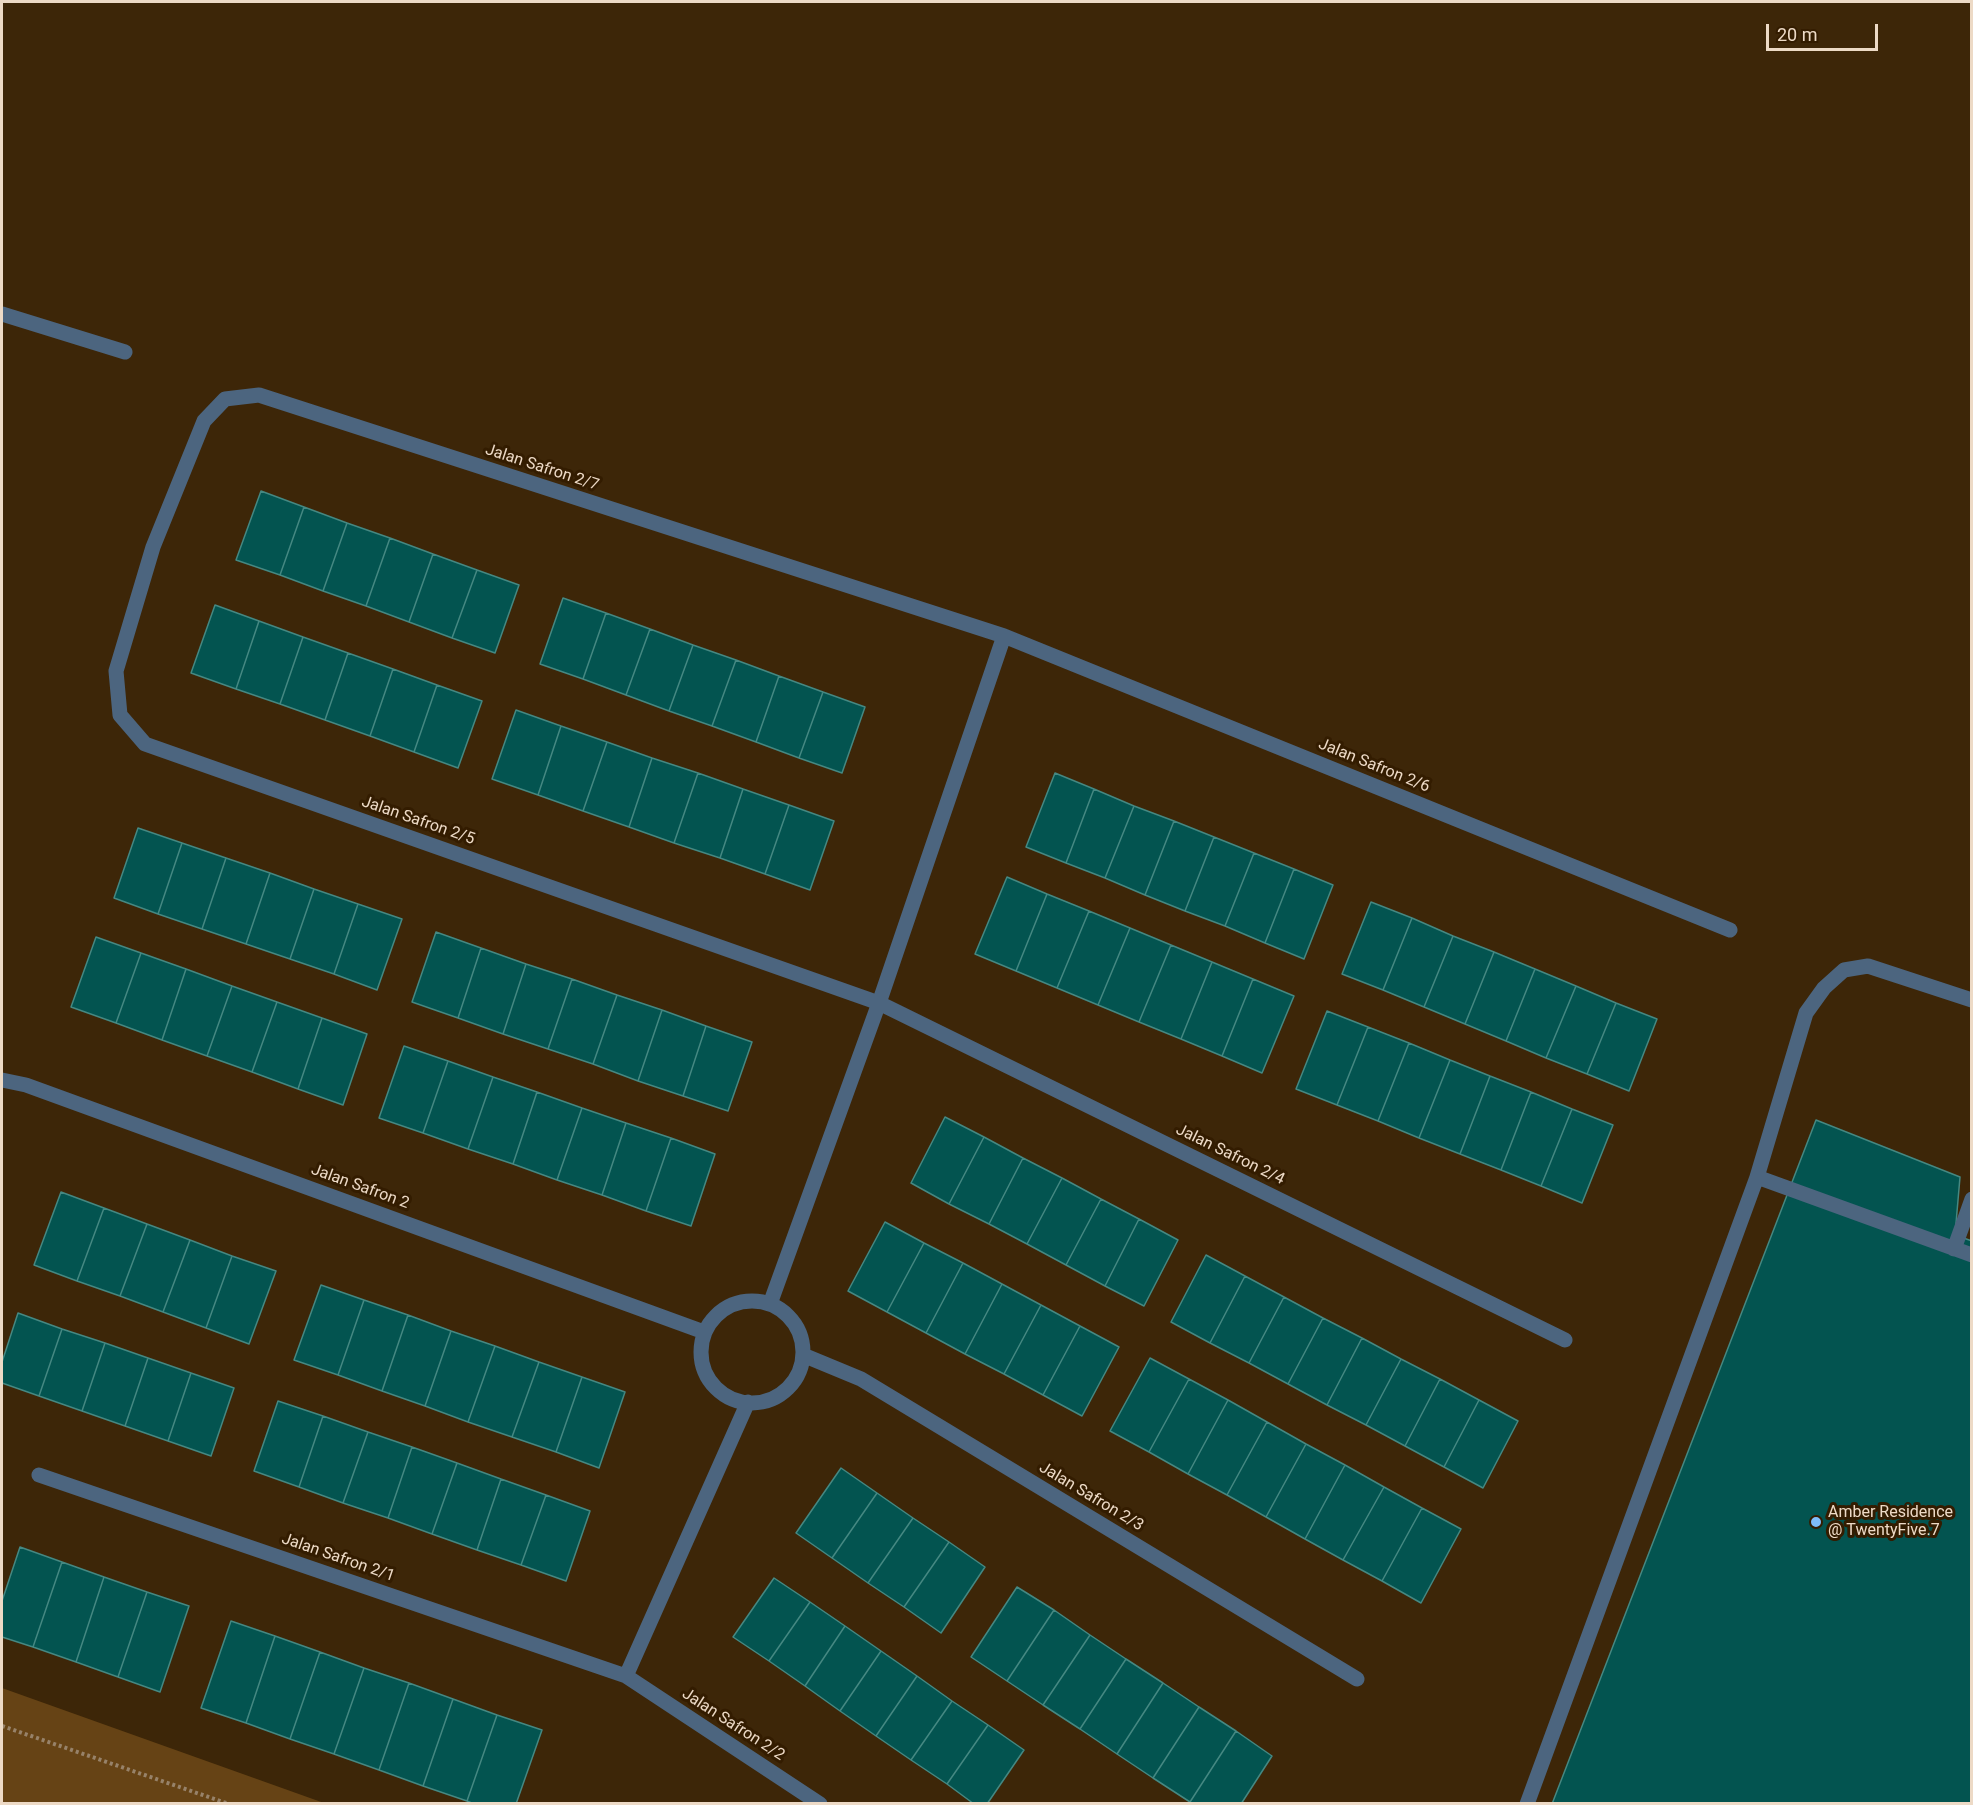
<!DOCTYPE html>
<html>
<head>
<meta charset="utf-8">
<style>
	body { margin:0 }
	#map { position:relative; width:1973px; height:1805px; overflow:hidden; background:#3d2608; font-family:Roboto,sans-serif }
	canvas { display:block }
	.frame { position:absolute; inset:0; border:3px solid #eddac6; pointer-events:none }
	.scale { position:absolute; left:1766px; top:24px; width:112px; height:27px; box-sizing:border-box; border:3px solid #eddac6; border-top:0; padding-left:8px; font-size:18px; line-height:21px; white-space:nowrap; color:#eddac6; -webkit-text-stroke:4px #331c00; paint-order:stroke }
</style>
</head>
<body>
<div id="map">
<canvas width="1973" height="1805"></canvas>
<div class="frame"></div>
<div class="scale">20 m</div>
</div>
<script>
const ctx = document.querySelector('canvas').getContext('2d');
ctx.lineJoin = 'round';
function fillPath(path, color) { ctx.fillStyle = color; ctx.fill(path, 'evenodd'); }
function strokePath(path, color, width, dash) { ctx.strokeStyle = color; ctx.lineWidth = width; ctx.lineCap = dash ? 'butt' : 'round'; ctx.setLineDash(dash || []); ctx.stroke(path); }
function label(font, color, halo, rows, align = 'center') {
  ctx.font = font + ' Roboto,sans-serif'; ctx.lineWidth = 6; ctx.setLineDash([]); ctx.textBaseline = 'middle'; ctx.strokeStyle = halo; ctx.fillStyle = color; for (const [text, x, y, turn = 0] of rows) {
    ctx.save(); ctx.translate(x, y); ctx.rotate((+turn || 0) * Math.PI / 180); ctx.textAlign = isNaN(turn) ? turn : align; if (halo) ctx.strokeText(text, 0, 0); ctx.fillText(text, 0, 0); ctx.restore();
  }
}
fillPath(new Path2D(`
	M2 1688 324 1803H2Z`), '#664315');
const building = new Path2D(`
	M261 491 304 507 280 575 236 560Z
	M304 507 347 523 323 591 280 575Z
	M347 523 390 538 366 606 323 591Z
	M390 538 433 554 409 622 366 606Z
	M433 554 477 570 452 638 409 622Z
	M477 570 519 585 495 653 452 638Z
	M563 598 606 613 583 679 540 664Z
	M215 605 259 621 236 689 191 673Z
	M606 613 650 629 626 695 583 679Z
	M259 621 303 637 280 704 236 689Z
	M650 629 693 645 669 711 626 695Z
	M303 637 348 653 325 720 280 704Z
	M693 645 736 660 712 726 669 711Z
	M348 653 393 669 370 736 325 720Z
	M736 660 779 676 756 742 712 726Z
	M393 669 437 685 414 752 370 736Z
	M779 676 823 692 799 758 756 742Z
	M437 685 482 701 458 768 414 752Z
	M823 692 865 707 842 773 799 758Z
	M516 710 561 726 538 795 492 779Z
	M561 726 607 742 583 811 538 795Z
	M607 742 652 758 629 827 583 811Z
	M652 758 698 773 674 843 629 827Z
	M698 773 743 789 720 858 674 843Z
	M1055 773 1094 789 1066 863 1026 847Z
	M743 789 789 805 765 874 720 858Z
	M1094 789 1134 806 1105 878 1066 863Z
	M789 805 834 821 810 890 765 874Z
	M1134 806 1174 821 1145 895 1105 878Z
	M1174 821 1214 837 1185 911 1145 895Z
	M138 828 182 843 158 914 114 898Z
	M1214 837 1254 853 1225 926 1185 911Z
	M182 843 226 858 202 929 158 914Z
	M1254 853 1294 869 1265 943 1225 926Z
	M226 858 270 873 246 944 202 929Z
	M1294 869 1333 885 1304 959 1265 943Z
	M270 873 314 889 290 959 246 944Z
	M1007 877 1047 894 1016 971 975 954Z
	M314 889 358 904 334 974 290 959Z
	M1047 894 1089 911 1057 988 1016 971Z
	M1371 902 1412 918 1383 990 1342 974Z
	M358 904 402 919 377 990 334 974Z
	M1089 911 1130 928 1098 1005 1057 988Z
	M1412 918 1453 936 1424 1007 1383 990Z
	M1130 928 1171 945 1139 1022 1098 1005Z
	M436 932 481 948 458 1018 412 1002Z
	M1453 936 1494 952 1465 1024 1424 1007Z
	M96 937 141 953 116 1023 71 1007Z
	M1171 945 1212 962 1181 1039 1139 1022Z
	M481 948 526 964 503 1034 458 1018Z
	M1494 952 1535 969 1506 1041 1465 1024Z
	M141 953 186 969 162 1040 116 1023Z
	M1212 962 1253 979 1222 1056 1181 1039Z
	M526 964 572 979 548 1049 503 1034Z
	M186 969 232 986 207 1056 162 1040Z
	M1535 969 1576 986 1546 1058 1506 1041Z
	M572 979 617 995 593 1064 548 1049Z
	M1253 979 1294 996 1262 1073 1222 1056Z
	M232 986 277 1002 252 1072 207 1056Z
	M1576 986 1616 1003 1587 1074 1546 1058Z
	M617 995 662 1010 638 1081 593 1064Z
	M277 1002 322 1018 298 1089 252 1072Z
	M1616 1003 1657 1019 1629 1091 1587 1074Z
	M662 1010 706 1026 683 1096 638 1081Z
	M1327 1011 1368 1027 1337 1105 1296 1089Z
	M322 1018 367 1034 343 1105 298 1089Z
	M706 1026 752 1042 728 1111 683 1096Z
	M1368 1027 1409 1043 1378 1121 1337 1105Z
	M1409 1043 1450 1060 1419 1138 1378 1121Z
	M404 1046 448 1061 423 1133 379 1118Z
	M1450 1060 1490 1076 1460 1154 1419 1138Z
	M448 1061 493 1077 468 1149 423 1133Z
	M1490 1076 1531 1092 1501 1170 1460 1154Z
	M493 1077 537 1092 513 1164 468 1149Z
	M537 1092 582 1108 557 1180 513 1164Z
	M1531 1092 1572 1109 1541 1186 1501 1170Z
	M582 1108 626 1123 602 1195 557 1180Z
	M1572 1109 1613 1125 1582 1203 1541 1186Z
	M945 1117 984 1137 949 1204 911 1183Z
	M1816 1120 1960 1177 1955 1235 1972 1241V1804H1552Z
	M626 1123 671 1138 646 1211 602 1195Z
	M984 1137 1023 1158 989 1224 949 1204Z
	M671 1138 715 1154 691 1226 646 1211Z
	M1023 1158 1062 1178 1027 1244 989 1224Z
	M1062 1178 1101 1199 1066 1265 1027 1244Z
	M61 1192 104 1208 77 1281 34 1265Z
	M1101 1199 1139 1219 1105 1286 1066 1265Z
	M104 1208 147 1224 120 1296 77 1281Z
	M1139 1219 1178 1240 1144 1306 1105 1286Z
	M885 1222 924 1243 887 1312 848 1291Z
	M147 1224 190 1240 163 1312 120 1296Z
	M190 1240 232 1256 206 1328 163 1312Z
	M924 1243 963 1263 926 1333 887 1312Z
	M1206 1255 1245 1276 1210 1343 1171 1322Z
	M232 1256 276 1271 249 1344 206 1328Z
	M963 1263 1002 1284 965 1354 926 1333Z
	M1245 1276 1284 1297 1249 1363 1210 1343Z
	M1002 1284 1041 1305 1004 1374 965 1354Z
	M321 1285 364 1300 338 1375 294 1360Z
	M1284 1297 1323 1318 1288 1384 1249 1363Z
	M364 1300 408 1315 382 1391 338 1375Z
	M1041 1305 1080 1326 1043 1395 1004 1374Z
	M18 1313 62 1329 39 1396 2 1383V1362Z
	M408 1315 451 1331 425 1406 382 1391Z
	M1323 1318 1362 1338 1327 1405 1288 1384Z
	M1080 1326 1119 1347 1082 1416 1043 1395Z
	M62 1329 105 1343 82 1411 39 1396Z
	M451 1331 495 1346 468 1422 425 1406Z
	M1362 1338 1401 1359 1366 1425 1327 1405Z
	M105 1343 148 1358 125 1426 82 1411Z
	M495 1346 539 1362 512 1437 468 1422Z
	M148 1358 191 1373 168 1441 125 1426Z
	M1150 1358 1189 1379 1149 1452 1110 1431Z
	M1401 1359 1440 1379 1405 1446 1366 1425Z
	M539 1362 582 1377 556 1452 512 1437Z
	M191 1373 234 1388 211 1456 168 1441Z
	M582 1377 625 1392 599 1468 556 1452Z
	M1189 1379 1228 1400 1188 1474 1149 1452Z
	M1440 1379 1479 1400 1444 1467 1405 1446Z
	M1228 1400 1267 1422 1227 1495 1188 1474Z
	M1479 1400 1518 1421 1483 1488 1444 1467Z
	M278 1401 323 1416 299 1487 254 1471Z
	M323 1416 368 1432 343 1503 299 1487Z
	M1267 1422 1306 1444 1266 1517 1227 1495Z
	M368 1432 412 1447 388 1518 343 1503Z
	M1306 1444 1345 1465 1305 1539 1266 1517Z
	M412 1447 457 1463 432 1534 388 1518Z
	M457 1463 501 1479 477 1550 432 1534Z
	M1345 1465 1384 1487 1343 1560 1305 1539Z
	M841 1468 877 1493 832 1558 796 1533Z
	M501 1479 546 1495 521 1565 477 1550Z
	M1384 1487 1422 1508 1382 1581 1343 1560Z
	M877 1493 913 1518 868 1583 832 1558Z
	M546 1495 590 1511 566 1581 521 1565Z
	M1422 1508 1461 1529 1421 1603 1382 1581Z
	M913 1518 949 1542 904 1607 868 1583Z
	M949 1542 985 1567 941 1633 904 1607Z
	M20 1547 62 1562 33 1647 2 1637V1601Z
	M62 1562 104 1577 76 1662 33 1647Z
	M104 1577 147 1592 118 1677 76 1662Z
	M774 1578 810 1602 769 1661 733 1637Z
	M1017 1587 1054 1610 1007 1681 971 1657Z
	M147 1592 189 1606 160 1692 118 1677Z
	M810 1602 845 1626 805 1686 769 1661Z
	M1054 1610 1090 1635 1043 1705 1007 1681Z
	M231 1621 275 1636 246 1723 201 1708Z
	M845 1626 881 1651 840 1711 805 1686Z
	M1090 1635 1126 1659 1080 1729 1043 1705Z
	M275 1636 320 1652 290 1739 246 1723Z
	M881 1651 917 1676 876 1736 840 1711Z
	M320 1652 364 1668 334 1754 290 1739Z
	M1126 1659 1163 1683 1117 1754 1080 1729Z
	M364 1668 409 1683 379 1770 334 1754Z
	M917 1676 952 1701 911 1760 876 1736Z
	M409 1683 453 1699 423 1786 379 1770Z
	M1163 1683 1199 1707 1153 1778 1117 1754Z
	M453 1699 497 1715 467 1801 423 1786Z
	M952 1701 988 1725 947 1784 911 1760Z
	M1199 1707 1236 1731 1190 1802 1153 1778Z
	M497 1715 542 1730 516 1804H474L467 1801Z
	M988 1725 1024 1750 987 1804H974L947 1784Z
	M1236 1731 1272 1756 1241 1804H1192L1190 1802Z`);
fillPath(building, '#035450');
strokePath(building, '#458882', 1.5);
strokePath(new Path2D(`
	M2 1726 229 1804`), '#978269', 4, [3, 3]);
strokePath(new Path2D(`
	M1757 1177 1806 1013 1824 988 1844 970 1868 966 1972 1000
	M1954 1249 1972 1199
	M1527 1804 1757 1177 1972 1255`), '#4c657f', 15);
strokePath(new Path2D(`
	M2 314 125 352
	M2 1080 26 1085 704 1332
	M701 1352a51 51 0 1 1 102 0a51 51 0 1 1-102 0Z
	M770 1304 879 1003 1004 636
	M1565 1340 879 1003 145 744 120 715 116 671 153 547 204 421 225 399 259 395 1004 636 1730 930
	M803 1355 861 1379 1357 1679
	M39 1475 626 1676 820 1804
	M626 1676 748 1402`), '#4c657f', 15);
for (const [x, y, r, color] of [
	[1816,1522,6,"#7fbdfa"]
]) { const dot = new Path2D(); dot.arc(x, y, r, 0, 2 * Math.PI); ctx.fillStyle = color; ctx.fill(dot); strokePath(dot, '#331c00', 2); }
label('16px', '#eddac6', '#331c00', [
	["Jalan Safron 2/7",542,468,18],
	["Jalan Safron 2/6",1374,766,22],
	["Jalan Safron 2/5",418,821,19],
	["Jalan Safron 2/4",1230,1155,26],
	["Jalan Safron 2",360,1187,20],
	["Jalan Safron 2/3",1091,1497,31],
	["Jalan Safron 2/1",338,1558,19],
	["Jalan Safron 2/2",733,1725,33]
]);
label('16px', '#eddac6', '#331c00', [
	["Amber Residence",1828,1513],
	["@ TwentyFive.7",1828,1531]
], 'left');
</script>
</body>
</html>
